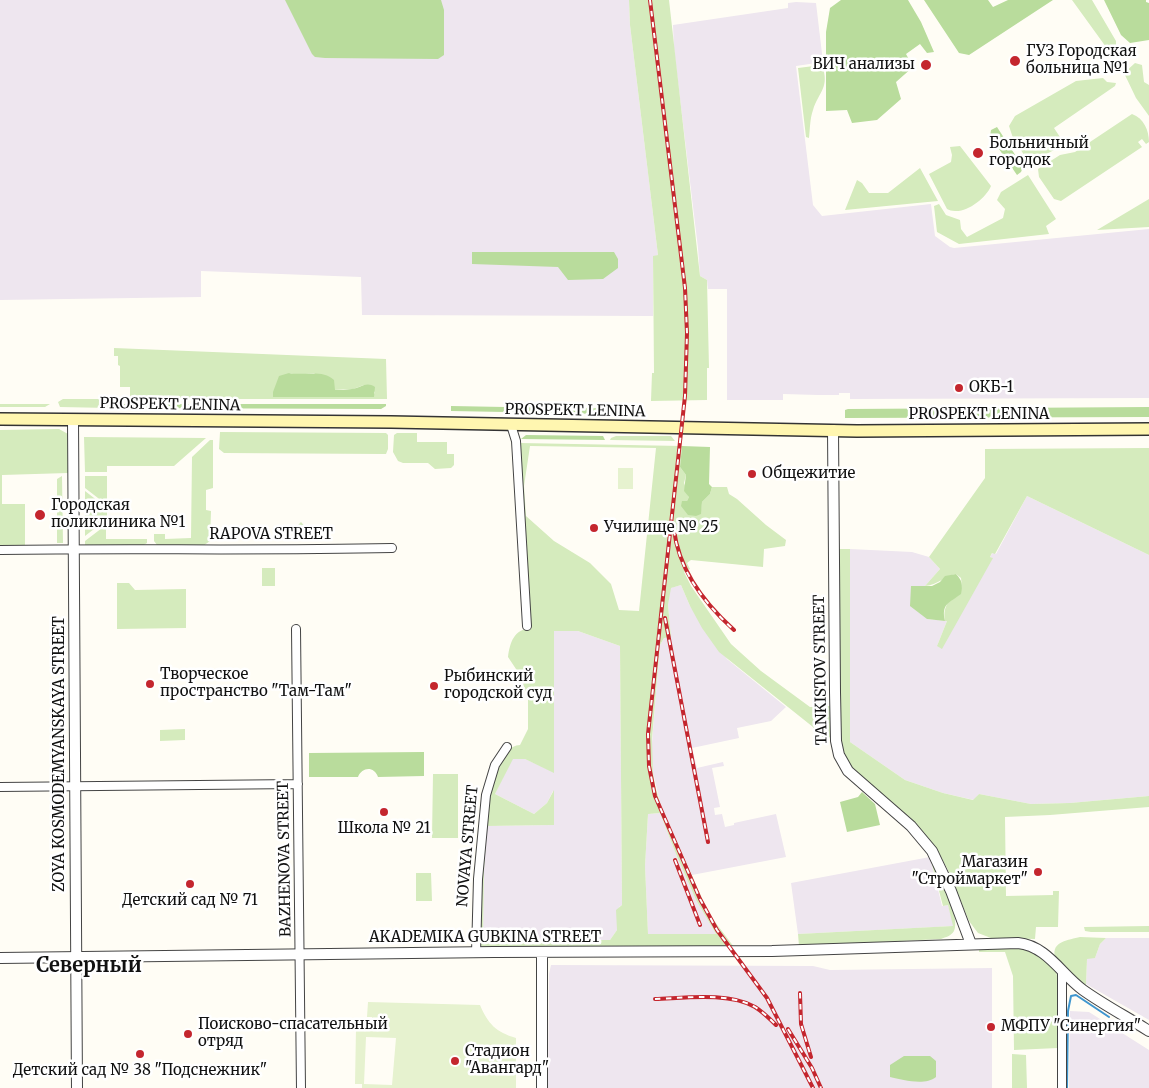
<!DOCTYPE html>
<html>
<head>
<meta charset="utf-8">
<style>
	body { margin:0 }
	canvas { display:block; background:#fffdf5 }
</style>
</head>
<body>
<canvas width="1149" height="1088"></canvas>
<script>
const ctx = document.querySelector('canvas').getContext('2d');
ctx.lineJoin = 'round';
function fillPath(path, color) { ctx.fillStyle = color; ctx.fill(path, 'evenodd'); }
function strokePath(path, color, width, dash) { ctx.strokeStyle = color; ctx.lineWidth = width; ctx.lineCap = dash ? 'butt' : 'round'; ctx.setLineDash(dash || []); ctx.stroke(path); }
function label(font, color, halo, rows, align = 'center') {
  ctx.font = font + ' Merriweather,serif'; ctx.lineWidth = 5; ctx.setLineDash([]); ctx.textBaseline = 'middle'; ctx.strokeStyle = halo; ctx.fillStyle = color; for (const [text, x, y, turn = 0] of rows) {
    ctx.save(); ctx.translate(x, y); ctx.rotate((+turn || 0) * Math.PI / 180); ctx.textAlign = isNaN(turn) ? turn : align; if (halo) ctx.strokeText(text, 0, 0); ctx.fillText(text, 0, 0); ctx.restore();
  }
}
fillPath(new Path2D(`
	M0 0H629L630 25 658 255 653 257V316L362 315 361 277 201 271V297L0 300Z
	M796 2 816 3 823 62 796 66 813 205 822 216 931 204 935 236 950 247 954 248 1149 229V398L850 399V393H839V395H818L783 394V400H727V289H708L707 280 700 276 698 248 674 49 673 25 788 8V3Z
	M1027 496 1149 555V796L1070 803 1031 804 979 794 974 800 943 793 905 780 850 742V549L912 552 929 557 940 569 925 586H911L927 619 947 621 937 646 992 558 990 557 993 552 996 554Z
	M681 585 690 606 727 659 786 707 771 721 737 728 739 738 692 748 697 768 723 762 724 766 712 768 720 807 714 808 715 815 722 814 725 827 734 825V823L776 814 786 857 692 875 660 803 653 772 651 755 660 645 664 638 671 637 668 605 670 588Z
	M554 631H578L620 646 622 905 619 907 618 912 617 930 610 940H579V942L486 940 483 936 484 870 487 826 554 825 553 791 547 803 534 814 495 794 512 759H525L554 772Z
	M660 813 676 854 696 900 716 934H648L645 866 648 814Z
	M930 857 942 906 948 905 954 926 798 934 791 883Z
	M1106 938H1149V1020L1086 984 1087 958H1095L1100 944Z
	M551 965 813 966 830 970 992 968V1088H548L549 974Z
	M1070 1011 1089 1012 1149 1050V1088H1069Z`), '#eee6ef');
fillPath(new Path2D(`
	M629 0H669L700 276 707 280 709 368H707V400L651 401 652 373H654L653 256 658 255 630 25Z
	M1072 0H1092L1116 41V47L1112 49 1106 47Z
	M1135 63 1142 65 1144 82 1149 85V116L1136 98 1124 73Z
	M822 65C830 88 819 91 813 110 810 118 810 129 809 138L806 137 798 68Z
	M1103 78 1107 82 1116 83 1115 86 1054 128 1060 137 1056 149 1033 161H1028L1013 138 1009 126 1015 116 1076 81Z
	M1132 114C1144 118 1149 131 1149 142L1146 144 1142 139 1138 142 1142 147 1061 201 1054 199 1039 177 1038 169 1060 155 1075 152Z
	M960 146 991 186C986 198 968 212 955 211 952 211 949 210 947 209L929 174 951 162 952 155 950 147Z
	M920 168 938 201 845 210 857 180 862 183 869 193H888Z
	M1028 175 1056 219 1046 226 1049 234 959 244 937 232 934 206 939 204 946 215 960 220 961 229 967 237 1003 218 1005 209 997 200 1001 192Z
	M1149 199V227L1097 230Z
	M114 348 386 359 387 399H130V387H120V366L118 365V356H114ZM289 373 298 375 314 373 334 390 353 389 364 385 375 392 373 397H273Z
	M63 399H112L115 403 110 408 60 407 58 402Z
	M0 404H50L45 407H0Z
	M59 429 68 434 70 471 68 473 2 475V504H25V547H0V430Z
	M220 432 386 433 388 435V449L386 454H384L224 453 219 449Z
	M397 433H417V442H447V454H454V465L451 468 435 469 428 463H403L398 461 393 452 394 435Z
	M616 436H671L675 441 610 440 611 438Z
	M84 437 206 438 174 466H107V472H85Z
	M210 440H213V488L206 490V510L211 511 210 541 203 546 157 545 154 541V534H165V539L191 538 192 457Z
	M520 443 682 446 680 467 686 475 684 483 689 497 687 501 701 510 702 502 710 494 712 487H727L729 494 737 499 766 525 786 540 785 546 764 549 763 567 691 560 687 563 690 569 684 572 691 586 731 644 761 671 810 707 831 706 832 739 829 737 825 739 813 730V727L719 652 702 628 690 606 681 585 671 588 668 605 671 637 664 638 660 645 652 739 653 772 655 785 660 803 675 838 709 914 734 947H479C480 916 479 746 520 745L528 729V698L520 675 508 657C510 642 514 630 530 628ZM530 446 656 448 639 611 619 610 611 584 590 563 554 541 526 516 524 486ZM554 631H578L620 646 622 905 616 910 617 930 610 940H579L578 942 486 940 483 936 484 870 487 826 554 825V790L547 803 534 814 495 794 513 759H525L554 773ZM660 813 676 854 696 900 716 934H648L645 866 648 814Z
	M1149 448V555L1027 496 995 554 992 553 990 557 993 558 942 649 937 646 947 621H945C942 604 952 598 962 587L961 578 956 574C944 576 938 585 925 586L940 569 929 557 985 478V449Z
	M62 476 63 543H57V479Z
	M85 476H107V505L85 488Z
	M85 491 107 508V519L85 536Z
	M301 522 308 530V538H295L294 529Z
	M106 527V539H147V543L142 546H85V541L102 528Z
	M838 549H850V742L905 780 943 793 973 800 979 794 1031 804 1070 803 1149 796V807L1050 815 1005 817 1006 896 1053 895V891H1059L1058 927H1036L1035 939 991 938 978 933 969 921 948 870 936 848 917 826 851 770 841 748Z
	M262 568H275V586H262Z
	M117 583H129L135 590 186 589V628L117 629Z
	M185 729V740L160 741V730Z
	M433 774H458V838H432Z
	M930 857C939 870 961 917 954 931 951 936 946 937 941 939L799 946 798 934 953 926 948 905 943 906Z
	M416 873H431L432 901H416Z
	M1149 926V932H1091L1085 931 1084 927Z
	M1080 937 1106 938 1100 944 1095 958 1087 959 1086 984 1083 987 1055 957C1051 941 1069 940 1080 937Z
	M979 948H1025L1045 960 1056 971 1059 985 1057 996 1058 1048 1014 1050 1013 976 1005 952H979Z
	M1012 1054 1026 1055 1027 1088H1012Z`), '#d5ebbd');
fillPath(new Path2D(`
	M285 0H441L444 10V55L438 59 325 58 315 57 312 54Z
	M841 0H908L921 22 934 52 927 53 920 44 906 54 913 67 896 82 901 99 877 120 852 123 847 110 826 111V32L830 8Z
	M924 0H988L993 7 1008 0H1053L969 55 959 53Z
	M1104 0H1146V2L1149 3V40L1130 43 1121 35Z
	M997 127 1023 167 1021 172 1017 175 990 136 991 130Z
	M472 252H614L618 259V268L603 279 568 280 558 267 472 264Z
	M289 373C303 376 323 369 334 380L335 390C340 390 346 390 352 389 361 388 366 381 375 387L374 397H273V392L279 376Z
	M120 404H386V406L381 409 124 408Z
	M451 406 505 407V412L451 411Z
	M510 407 645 409V415L509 412Z
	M1149 407V417L845 418V410L848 409Z
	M526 435 603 436 605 440 521 439Z
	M682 446 710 447 709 484 712 487 710 494 702 502 701 514 696 516 688 515 681 506 682 501H687L689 497 684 491 686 475 680 467Z
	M956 574C962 580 963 585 961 594 949 603 941 604 945 621L927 619 910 606 911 586H932L940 582 945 576Z
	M424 752V776L378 777C374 766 362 767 358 777H309V753Z
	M862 792 875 804 880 825 847 832 840 802 858 797Z
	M904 1056H930L936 1061V1077C925 1086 903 1080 890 1077V1065Z`), '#b9dc9c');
fillPath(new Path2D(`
	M618 468H633V489H618Z
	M368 1002 480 1005C488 1024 496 1032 516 1038V1088H362V1084H355L356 1028 366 1029V1019H372V1017H367ZM366 1037 396 1038 392 1085 364 1084Z`), '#e6f2cf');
strokePath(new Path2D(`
	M1067 1088 1068 1011 1071 996 1076 995 1109 1017`), '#3f96cf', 2);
const minor = new Path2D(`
	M511 425 516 441 527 626
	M0 550C131 548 261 551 392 548
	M296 629 301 1088
	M0 787 298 784
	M476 953 478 879 486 795 495 765 507 747
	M1062 1088V972`);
const tertiary = new Path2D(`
	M73 420 77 1088
	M833 430 835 692 836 741 839 755 848 771 911 826 932 851 951 891 971 944
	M0 958 494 952 772 951 1018 943C1047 946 1061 974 1083 990 1104 1005 1127 1017 1149 1031
	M542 1088V953`);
const secondary = new Path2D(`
	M0 419 391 422 857 431 1149 429`);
strokePath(minor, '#444', 10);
strokePath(tertiary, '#444', 12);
strokePath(secondary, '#333', 14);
strokePath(minor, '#fff', 8);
strokePath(tertiary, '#fff', 10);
strokePath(secondary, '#fff6b0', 11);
const rail = new Path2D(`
	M650 0 685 288 687 333 685 396 648 734 649 766 655 796 700 899 717 930 767 998 813 1088
	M674 530C679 571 704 603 734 630
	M665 618 708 842
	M675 860 700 925
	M800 993 801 1024 811 1057
	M655 999C685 998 729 992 755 1007 763 1012 770 1019 776 1025
	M788 1029 812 1068 821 1088`);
strokePath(rail, '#c4262e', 4);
strokePath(rail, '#fff', 2, [5.5]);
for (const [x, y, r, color] of [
	[1015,61,6,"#c4262e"],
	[926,65,6,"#c4262e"],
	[978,153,6,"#c4262e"],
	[959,388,5,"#c4262e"],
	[752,474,5,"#c4262e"],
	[40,515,6,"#c4262e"],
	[594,528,5,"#c4262e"],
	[150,684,5,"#c4262e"],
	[434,686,5,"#c4262e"],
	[384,812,5,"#c4262e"],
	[1038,872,5,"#c4262e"],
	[190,884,5,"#c4262e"],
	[991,1027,5,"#c4262e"],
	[188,1034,5,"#c4262e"],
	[140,1054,5,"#c4262e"],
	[455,1061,5,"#c4262e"]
]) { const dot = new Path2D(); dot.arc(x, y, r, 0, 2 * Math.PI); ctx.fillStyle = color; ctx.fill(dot); strokePath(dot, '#fff', 2); }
label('15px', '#111', '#fff', [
	["ГУЗ Городская",1026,52],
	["больница №1",1026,69],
	["ВИЧ анализы",915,65,"right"],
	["Больничный",989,144],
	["городок",989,161],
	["ОКБ-1",969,388],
	["Общежитие",762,474],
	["Городская",51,506],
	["поликлиника №1",51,523],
	["Училище № 25",604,528],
	["Творческое",160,675],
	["пространство \"Там-Там\"",160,692],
	["Рыбинский",444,677],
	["городской суд",444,694],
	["Школа № 21",384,829,"center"],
	["Магазин",1028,863,"right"],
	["\"Строймаркет\"",1028,880,"right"],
	["Детский сад № 71",190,901,"center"],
	["Поисково-спасательный",198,1025],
	["отряд",198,1042],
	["МФПУ \"Синергия\"",1001,1027],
	["Стадион",465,1052],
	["\"Авангард\"",465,1069],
	["Детский сад № 38 \"Подснежник\"",140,1071,"center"]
], 'left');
label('15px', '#111', '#fff', [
	["PROSPEKT LENINA",170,405,1],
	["PROSPEKT LENINA",575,411,1],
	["PROSPEKT LENINA",979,415],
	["RAPOVA STREET",271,535],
	["TANKISTOV STREET",821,670,-91],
	["ZOYA KOSMODEMYANSKAYA STREET",60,754,-90],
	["NOVAYA STREET",468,846,-85],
	["BAZHENOVA STREET",285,859,-91],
	["AKADEMIKA GUBKINA STREET",485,938]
]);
label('bold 20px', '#111', '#fff', [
	["Северный",89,966]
]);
</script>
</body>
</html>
